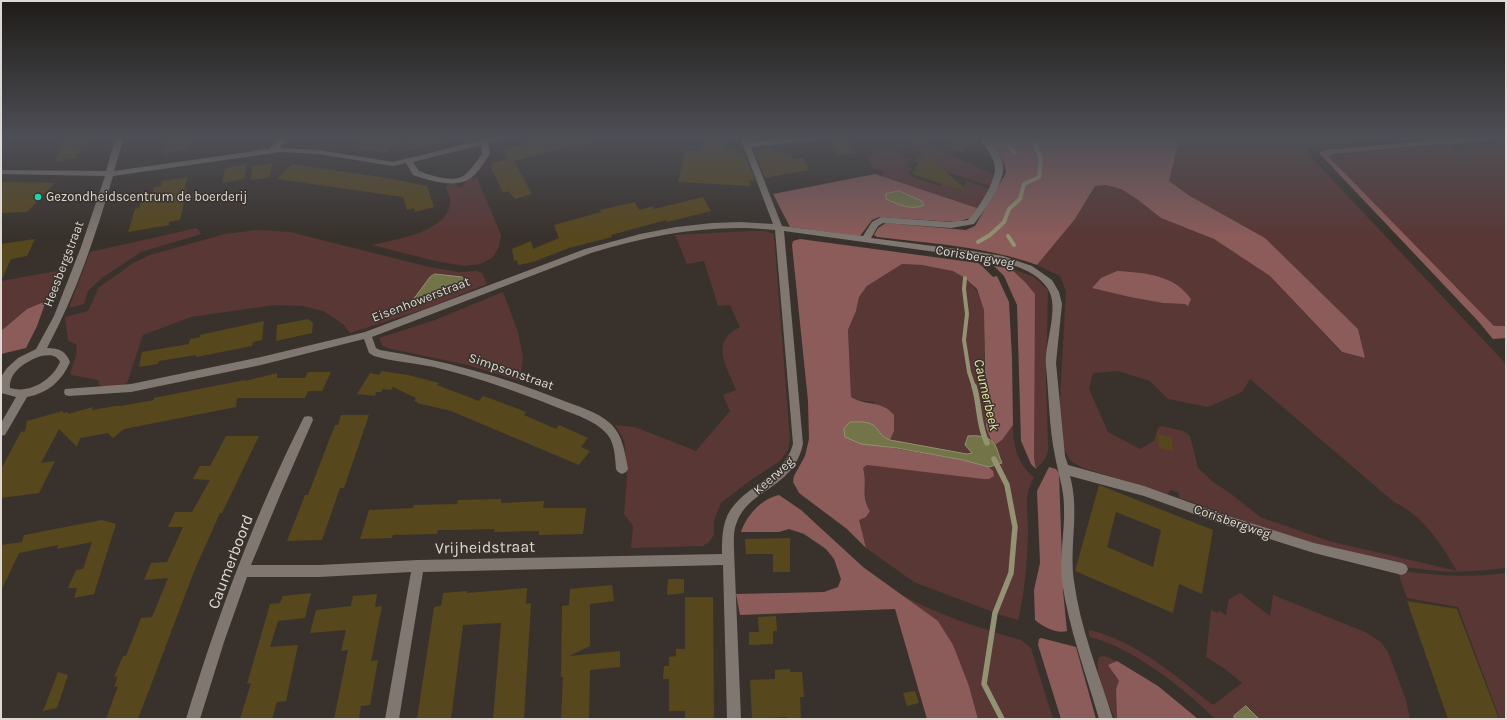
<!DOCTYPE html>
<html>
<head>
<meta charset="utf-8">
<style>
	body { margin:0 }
	#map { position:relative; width:1507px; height:720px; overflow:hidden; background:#39322c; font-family:Karla,sans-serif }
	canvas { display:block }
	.frame { position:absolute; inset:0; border:2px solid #ded9d5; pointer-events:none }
</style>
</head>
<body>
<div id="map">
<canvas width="1507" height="720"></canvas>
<div class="frame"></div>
</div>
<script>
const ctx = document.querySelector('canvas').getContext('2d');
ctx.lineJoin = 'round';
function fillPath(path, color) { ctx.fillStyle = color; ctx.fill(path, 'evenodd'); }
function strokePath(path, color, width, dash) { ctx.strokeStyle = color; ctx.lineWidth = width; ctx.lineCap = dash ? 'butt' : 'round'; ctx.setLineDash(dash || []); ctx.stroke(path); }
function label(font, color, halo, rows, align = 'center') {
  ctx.font = font + ' Karla,sans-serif'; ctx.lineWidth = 3; ctx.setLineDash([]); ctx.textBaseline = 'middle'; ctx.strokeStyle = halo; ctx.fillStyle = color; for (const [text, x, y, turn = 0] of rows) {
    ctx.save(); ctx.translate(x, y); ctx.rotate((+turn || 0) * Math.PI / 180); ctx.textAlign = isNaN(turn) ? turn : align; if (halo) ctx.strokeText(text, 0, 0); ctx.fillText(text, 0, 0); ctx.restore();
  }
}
fillPath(new Path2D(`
	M914 137 996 176 990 186 914 161 923 152 912 147Z
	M1180 137H1389L1309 146 1307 150 1310 156 1506 364V568C1481 571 1456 573 1430 570 1343 562 1262 526 1180 498L1178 492 1170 490 1168 494 1083 468 1070 460 1062 445 1059 419 1066 291 1060 276 1037 265 1075 219 1095 186 1106 185 1121 189 1138 199 1161 218 1214 239 1270 276 1341 352 1364 358 1358 329 1265 238 1190 196 1169 181ZM1101 278 1191 299 1185 304 1163 303 1093 287ZM1118 371 1150 381 1168 399 1208 407 1242 392 1250 379 1394 502C1424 516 1441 544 1457 571L1329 541 1260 517 1230 493 1213 482 1198 468 1190 436 1183 431 1162 426 1158 428 1154 441 1140 449 1108 432 1089 389 1093 373Z
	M1506 142V326H1494L1328 156 1439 144 1448 145 1453 149Z
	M876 149 899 152 898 154 912 159 907 166 912 168 907 174 913 176 912 177 940 186 942 183 961 190 967 181 989 189 977 208 881 176 884 172 872 167 868 159Z
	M477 178 501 235 499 247 492 258 480 264 464 266 435 261 372 245C393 240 437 234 448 211 449 208 450 203 451 199L445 187 453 183 461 188 469 179Z
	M197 228 201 234 141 252 102 278 88 291 84 304 69 308 90 252Z
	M257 230 290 232 429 267 458 272 477 271 482 273 487 284 428 308 350 333 343 324 323 311 302 306 275 305 191 317 143 335 127 383C118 386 109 388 99 385L98 380 71 375C70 363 79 359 76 344L68 341 65 317 88 311 99 287 135 262 150 255 225 234Z
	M750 231H765L774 234 790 440 788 450 780 461 748 482 721 503 714 520V535L709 542 703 546 631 548 633 526 624 514 627 477 625 446 623 438 615 425 635 427 696 451 730 411 723 395 736 390C727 366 709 342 740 327L730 305 718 306 704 261 687 264 675 235Z
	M902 264C919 265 938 265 954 271 970 278 980 293 984 310 987 321 984 332 984 343 985 373 982 412 991 440L973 436 965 445 972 453 971 454 890 440 894 431 874 402 856 400 851 397 848 330 856 311 859 297 867 286Z
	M1010 268 1034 277 1048 290 1046 383 1048 442C1050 453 1044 462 1036 469L1034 458 1025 282Z
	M57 271 46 301 27 309 1 331V281Z
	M503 292 518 332 523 357 520 381 468 365 392 349 383 346 379 338 435 320Z
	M1013 425C1013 445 1017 464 1034 477 1022 500 1029 511 1028 534 1027 562 1025 592 1018 620L1001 615 914 582 866 548 858 520 866 517 870 511C860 495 868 485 863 468L867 465 989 479 993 471 989 467 1002 463 995 445 1002 440Z
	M1397 570C1434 576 1469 578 1506 573V719H1500L1458 607 1407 598Z
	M1240 593 1270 616 1273 595 1365 632 1381 642 1388 652 1406 700 1410 719H1259L1250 709 1234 716V719H1215C1185 689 1131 646 1089 637V630C1137 641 1175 676 1213 705L1242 683 1225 669 1206 657 1211 610 1218 613 1219 611 1226 615 1229 599Z
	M900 594C938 615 979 628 1021 640L1031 648 1053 719H978L969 686 938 621Z
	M1104 656 1117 661 1114 662V675L1119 681 1116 689 1117 719H1115C1109 705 1093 671 1099 657Z`), '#593735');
fillPath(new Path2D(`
	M986 137H1180L1169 181 1190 196 1265 238 1358 329 1365 358 1342 352 1270 276 1214 239 1161 218 1137 199 1121 189 1106 185 1095 186 1075 219 1037 265C989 247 928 243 877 237L874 235 878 228 886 223 966 230 975 226 1006 173C1006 160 993 147 986 137Z
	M1442 137 1506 138 1448 145 1439 144 1334 154 1328 156 1494 326H1506V338L1493 339 1478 321 1319 153 1324 150 1425 141Z
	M875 174 977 208 970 218 957 222 879 217 872 220 860 236 790 227 773 194Z
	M800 239 978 263 982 266 993 277 997 276 1009 302 1012 358 1013 425 1002 440 995 445 991 440 986 427 984 310 977 289 965 278 953 271 922 265 902 264 867 286 859 297 856 311 848 330 851 397C865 406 882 400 894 415V431L890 440 883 438 874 426 881 446 963 460 989 467 993 471 994 476 989 479H983L867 465 863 468C868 485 860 495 870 511L866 517 859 520 866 548 847 529 799 493 793 482 794 476 805 456 809 439 808 401 792 245 793 241Z
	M994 266 1010 268 1025 282 1035 294 1034 458 1036 469 1031 464 1021 441 1017 305 1004 276Z
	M1117 271C1146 273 1173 274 1191 299L1188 306 1185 304 1163 303 1130 297 1092 288 1101 278Z
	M46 301 37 326 26 348 1 354V331L27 309Z
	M1049 467 1056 469 1059 473 1063 591 1067 631C1057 634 1043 627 1035 620L1034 590 1040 563 1037 491Z
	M779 495 801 510 863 567 938 621 953 645 969 686 978 719H927L895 609 740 615 736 594 824 592 838 587 841 579 834 559 826 549 804 534 789 529 779 532H741C747 515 761 499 779 495Z
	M1041 638 1076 647 1096 719H1061L1038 645 1039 639Z
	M1117 661 1158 686 1198 719H1117L1116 689 1119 681 1108 665Z`), '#8c5c5a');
const water = new Path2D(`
	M899 191 922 201 924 205C912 211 897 204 886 199V194Z
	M435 274 462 277 465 280C458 292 427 302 413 304V300L430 277Z
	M850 422C857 422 867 421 873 425 880 430 879 436 890 440L967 454 972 453 965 445 968 436C977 435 990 436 995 445 998 450 999 457 1002 463L989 467 963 460 897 448 861 444 845 437 844 429Z
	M1246 706 1259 719H1234V716Z`);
fillPath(water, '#737448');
strokePath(water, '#939272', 1);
strokePath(new Path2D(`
	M1002 137 1015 153
	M1008 236 1014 245
	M978 242 990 235 1004 222 1009 209 1020 199 1024 184 1039 177 1041 159 1034 142V137
	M965 278 964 289 967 314 964 340 969 372 974 387`), '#939272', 4);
strokePath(new Path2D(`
	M974 386C980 405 978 425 987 443
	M994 459 1007 485 1015 527 1011 573 995 613 984 684 1002 719`), '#939272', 5.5);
fillPath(new Path2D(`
	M66 137H84L76 158 55 162Z
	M168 137H189L186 150 163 154Z
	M368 137H372L397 141 386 153 357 148Z
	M405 137H444V141L410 150Z
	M548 137H590V141L514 161 532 194 515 199 508 191 503 193 491 167 493 166 492 163 508 159 504 150Z
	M705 137H722L723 150 735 149 737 154 744 153 755 180 748 181 751 186 678 182 685 151H700L706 142Z
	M959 139 974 142 963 153 949 147Z
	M848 141 854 153 837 155 832 143Z
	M773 148 775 152H779L791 155 793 159 803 158 809 170 765 178 754 151Z
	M928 156 969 192H968L912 174 919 163Z
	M272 163 270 177 251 180 252 166Z
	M247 164 244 179 222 183 225 168Z
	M292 164 387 178 427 186 434 207 415 212 414 208 407 210 403 197 277 179Z
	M188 177 184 190 187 189 180 220 169 222V225L128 232 135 209 139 208 141 202 151 200 154 187 161 186 162 181Z
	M1 182H18L55 183 27 212 1 213Z
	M703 197 711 211 667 222 666 220 611 235 612 237 569 248 533 262 518 265 517 260 514 261 512 249 531 241 533 249 559 238 554 225 601 212 600 210 635 202 639 210 654 206V209Z
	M35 239 27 256 11 259 1 281V244Z
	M308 319 313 323 312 333 276 341 277 325Z
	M264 321 262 340 253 342 252 346 196 357V355L159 361 158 364 139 367 142 352 189 344 190 339 200 337V335Z
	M382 371 408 375 439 383 437 385 479 401 483 396 508 405 526 412 524 415 556 429 559 425 588 438 581 447 590 451 579 465 451 411 417 403 418 402 414 401 416 398 393 387 391 390 383 389 381 392H376L375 396 357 394 370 373 379 375Z
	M308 372H331L322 391H308L305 398H237L236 407 124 429 113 438 108 433 80 438 77 447 59 429 41 463 55 461 39 493 1 498V469L21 432 25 431 27 421 63 411V413L68 412V414L93 407 92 410 116 406H121L154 400V398L245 380V381L277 373V378H305Z
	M341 415H369L344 488H340L322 540 287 541 305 495H308L335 425H338Z
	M1158 434 1172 437 1173 451 1159 448Z
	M226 436H259L222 513H220L195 569 138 719H106L118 686 114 687 118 676 114 677 123 656H126L141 618 152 617 168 578 144 580 151 563 167 562 183 527H168L175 512H192L210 480 193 479 200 466H210Z
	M1099 485 1213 530 1202 594 1179 584 1173 613 1075 571ZM1116 512 1161 530 1153 567 1107 547Z
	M501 499V503L544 501 543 508H586L583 534 539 535V531L494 532 495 529 451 530H438L437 534 393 535 392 538 360 539 369 510 413 508 414 505 457 504 458 500Z
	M102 520 116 524 94 594 74 598 77 588H68L76 570 83 569 92 542 57 549 58 545 19 553 1 591V545L22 542 24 535Z
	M790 538V572H773V554H746L745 539Z
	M668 579H684V593L667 595Z
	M612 585 614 601 590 604V646L569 656 620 651V667L590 670 589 719H561L563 677H561L562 606 569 605 570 589Z
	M527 588 526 604 531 603 524 719H493L501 623 463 625 451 719H417L434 607 441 606 443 593 467 591V593Z
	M311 593 305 618 278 621 270 647 298 645 286 701 277 702 272 719H240L251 683 247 684 270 604 280 603 283 596Z
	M377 594 375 607 382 606 371 661 378 660 370 705 361 706 359 719H334L348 650 341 651 346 630 310 633 316 610 351 606 353 596Z
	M685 597H713L714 719H685V711H669V679H663L664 666H669V657L676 656V649H685Z
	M1407 601 1457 609 1499 719H1448Z
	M776 616 777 631H773V644L749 645V632H759L758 617Z
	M790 669V672H802L804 697H800L801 719H787V717L752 719 750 680 775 679V670Z
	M58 672 68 675 57 708 43 711Z
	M915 691 919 703 907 706 903 693Z`), '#57471d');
fillPath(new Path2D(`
	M116 137H124L114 171 269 149 282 137H290L280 148 318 150 393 162 494 137H507L506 139 488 143 490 154C484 162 477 175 468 180 452 188 428 180 413 175L406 163 393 166 318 154 281 152 113 176C96 235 76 294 47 348 59 348 66 351 70 362 62 381 48 393 27 397L5 435 1 436V423L16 397 1 393V377L7 368 18 358 36 349 54 316 81 247 105 176 1 174V170L106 171ZM481 145 482 154C476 161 471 171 463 176 452 183 430 175 419 171L413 162ZM41 356C49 355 56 354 60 362 52 380 30 394 10 388 9 371 27 361 41 356Z
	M740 137H748L749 142 806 137H831L827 139 751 147 782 226 863 236 872 222 881 217 951 222 968 220C978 208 996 182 995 167 994 156 984 146 978 137H986C992 145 1002 155 1003 166 1005 183 984 211 974 224L951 228 883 223 878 226 871 238 972 251 1003 256 1032 266 1052 280 1059 292 1062 304 1056 363 1065 456 1068 465 1144 486 1222 514 1314 543 1402 563 1406 565 1408 569 1406 573 1402 575 1314 553 1222 524 1144 496 1070 476C1080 512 1069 545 1074 581 1080 628 1099 674 1113 719H1099C1086 674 1069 629 1062 582 1059 557 1065 532 1064 507 1064 489 1058 473 1055 456 1049 427 1049 396 1046 366 1044 344 1060 308 1048 289 1033 265 997 261 972 257L784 231 803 444C793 489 750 488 737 522 733 530 734 541 734 550L741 719H727L723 565 423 572 399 719H385L411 572 319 577H247L224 642 200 719H186C218 615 255 514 304 417L308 416 312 417 313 420 281 493 251 565H319L418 560 722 554C722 543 722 532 725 522 736 486 783 482 793 444L775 230C713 223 650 235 591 253L372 337 376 348 380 350C442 360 501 376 559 399 576 406 597 411 611 424 623 436 625 453 628 469L626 472 622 474 618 472 616 469C615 458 615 443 607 434 595 420 573 414 556 407 516 391 476 377 434 367 415 363 394 362 374 356L369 353 364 339 261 365 131 392 69 396 65 395 64 392 65 389 131 384 261 357 365 332 585 249 640 234 676 227 712 223 740 222 773 224Z`), '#7f7770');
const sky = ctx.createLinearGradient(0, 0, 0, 238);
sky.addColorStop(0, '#1f1c18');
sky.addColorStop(0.58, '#4e4f56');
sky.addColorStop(1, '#4e4f5600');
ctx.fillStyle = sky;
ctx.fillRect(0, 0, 1507, 238);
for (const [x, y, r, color] of [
	[38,197,4,"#1ad5b2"]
]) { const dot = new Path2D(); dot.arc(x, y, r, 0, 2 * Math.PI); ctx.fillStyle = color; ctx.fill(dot); strokePath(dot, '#39322c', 1.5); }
label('13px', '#ded9d5', '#39322c', [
	["Gezondheidscentrum de boerderij",46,197]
], 'left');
label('13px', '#ded9d5', '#39322c', [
	["Corisbergweg",975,257,10],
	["Heesbergstraat",64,264,-69],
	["Eisenhowerstraat",421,300,-21],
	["Simpsonstraat",511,372,19],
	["Keerweg",774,476,-42],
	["Corisbergweg",1232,522,19]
]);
label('italic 14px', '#e5e89e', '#39322c', [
	["Caumerbeek",986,395,77]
]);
label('16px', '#ded9d5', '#39322c', [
	["Vrijheidstraat",485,548,-1],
	["Caumerboord",231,562,-69]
]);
</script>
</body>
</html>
